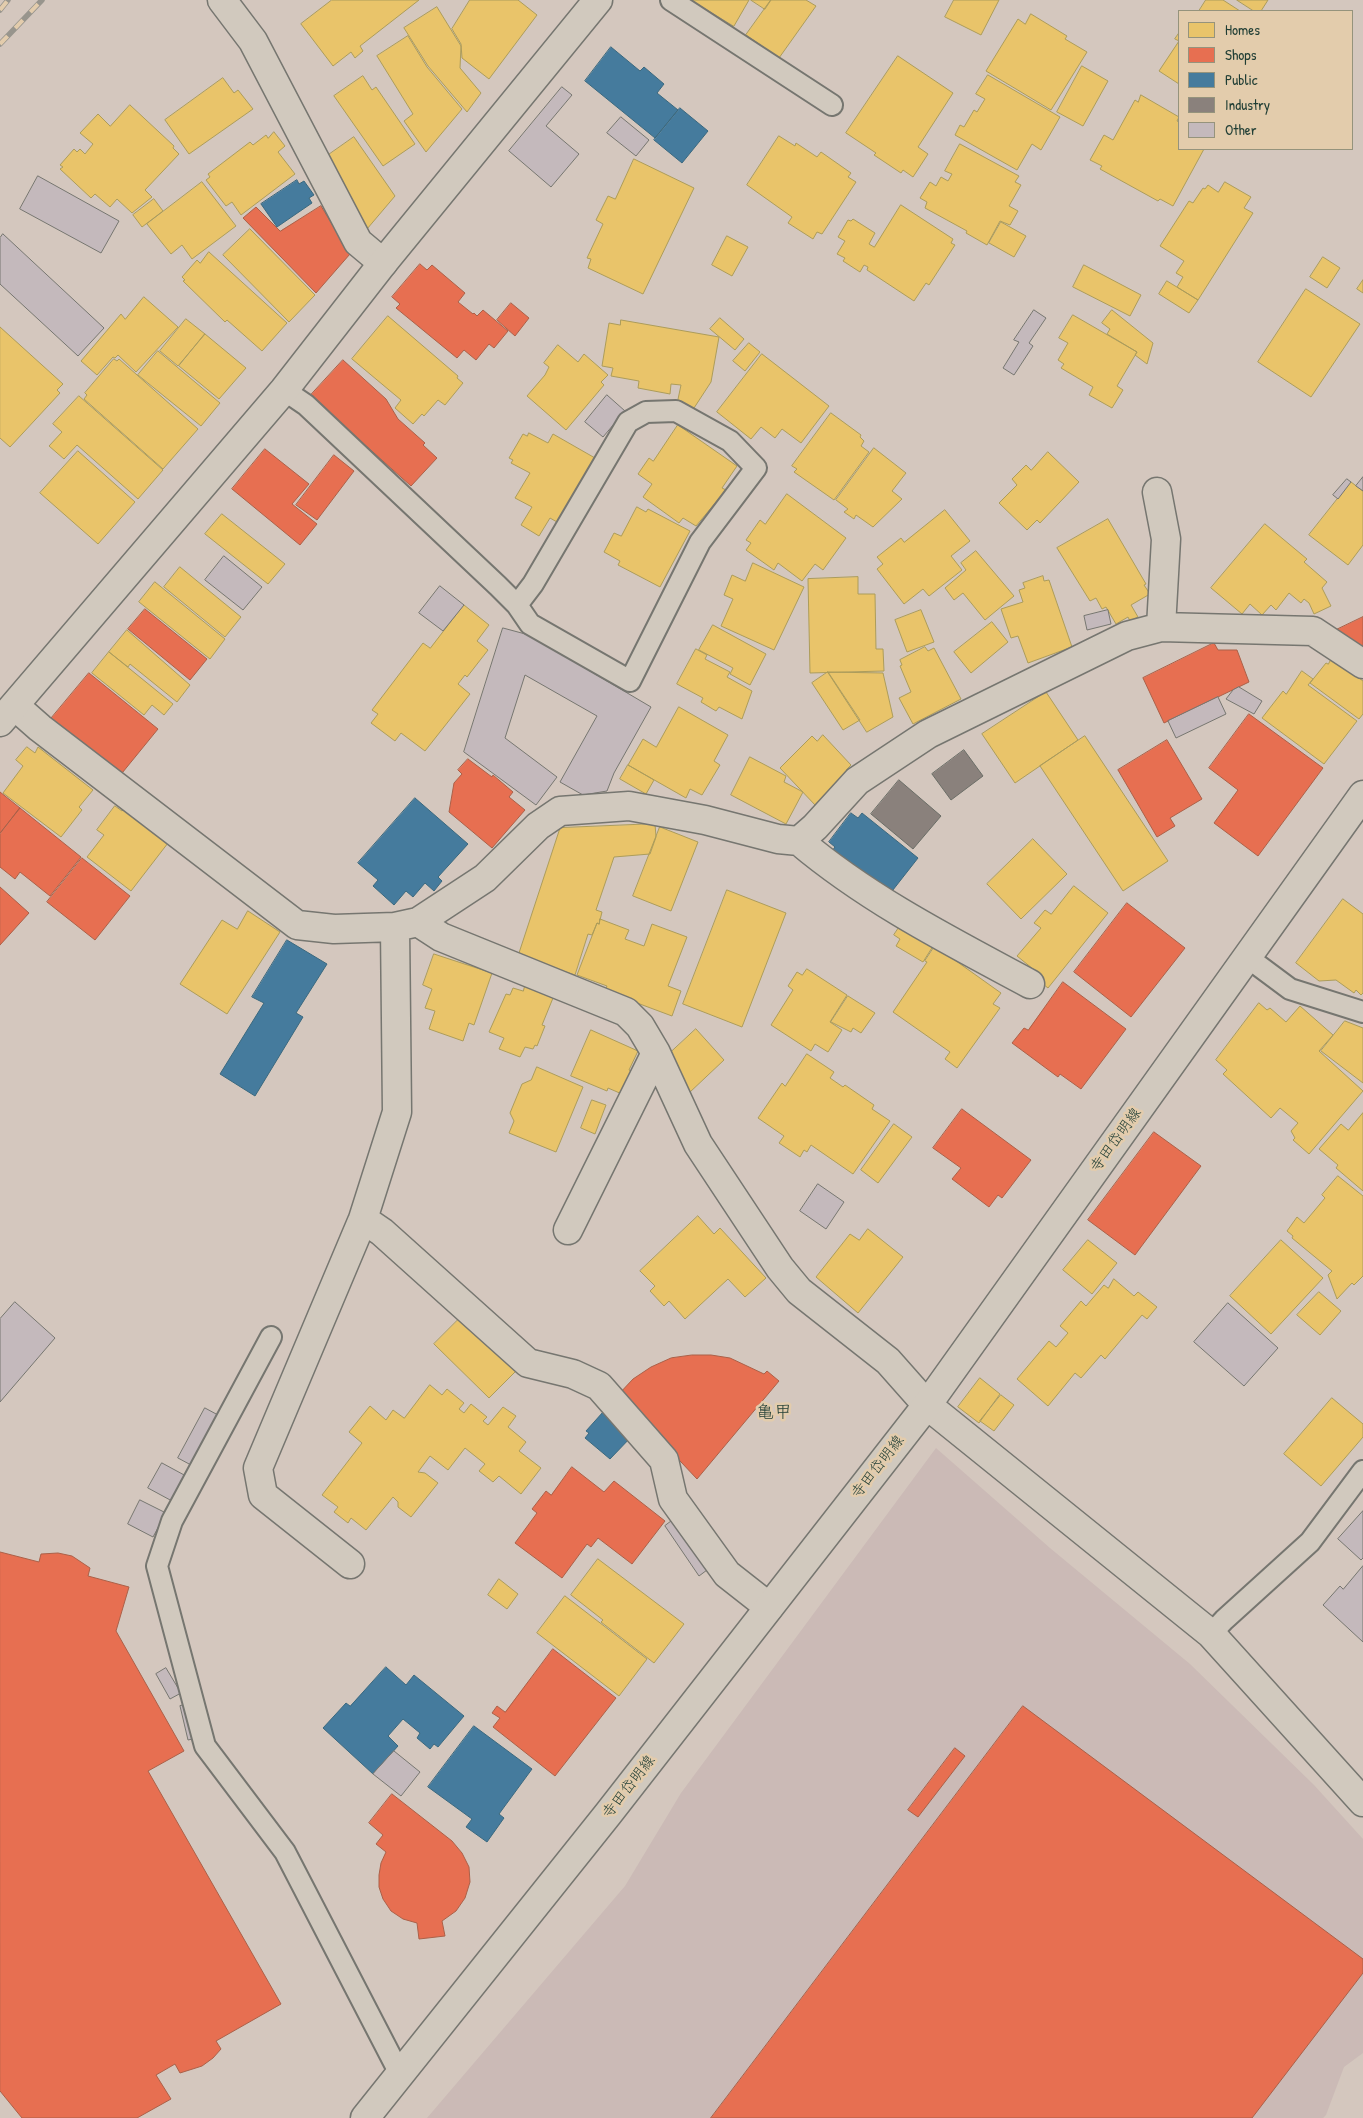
<!DOCTYPE html>
<html>
<head>
<meta charset="utf-8">
<style>
	body { margin:0 }
	#map { position:relative; width:1363px; height:2118px; overflow:hidden; background:#d4c7be; font-family:"Patrick Hand",sans-serif }
	canvas { display:block }
	.legend { position:absolute; left:1178px; top:10px; width:175px; height:140px; box-sizing:border-box; background:#e3ccac; border:1px solid #95937c; margin:0; padding:6px 9px; list-style:none; font-size:15px; color:#1f3d34 }
	.legend li { display:flex; align-items:center; gap:10px; height:25px }
	.legend b { width:25px; border:1px solid #95937c }
</style>
</head>
<body>
<div id="map">
<canvas width="1363" height="2118"></canvas>
<ul class="legend">
<li><b style="height:14px;background:#e9c46a"></b>Homes</li>
<li><b style="height:14px;background:#e76f51"></b>Shops</li>
<li><b style="height:14px;background:#457b9d"></b>Public</li>
<li><b style="height:14px;background:#8a817c"></b>Industry</li>
<li><b style="height:14px;background:#c4b9bc"></b>Other</li>
</ul>
</div>
<script>
const ctx = document.querySelector('canvas').getContext('2d');
ctx.lineJoin = 'round';
function fillPath(path, color) { ctx.fillStyle = color; ctx.fill(path, 'evenodd'); }
function strokePath(path, color, width, dash) { ctx.strokeStyle = color; ctx.lineWidth = width; ctx.lineCap = dash ? 'butt' : 'round'; ctx.setLineDash(dash || []); ctx.stroke(path); }
function label(font, color, halo, rows, align = 'center') {
  ctx.font = font + ' "Patrick Hand","Klee One",sans-serif'; ctx.lineWidth = 5; ctx.setLineDash([]); ctx.textBaseline = 'middle'; ctx.strokeStyle = halo; ctx.fillStyle = color; for (const [text, x, y, turn = 0] of rows) {
    ctx.save(); ctx.translate(x, y); ctx.rotate((+turn || 0) * Math.PI / 180); ctx.textAlign = isNaN(turn) ? turn : align; if (halo) ctx.strokeText(text, 0, 0); ctx.fillText(text, 0, 0); ctx.restore();
  }
}
fillPath(new Path2D(`
	M936 1448 1050 1548 1190 1664 1314 1785 1363 1839V2053L1344 2067 1326 2115 1323 2118H427L625 1886 681 1793Z`), '#cbbab6');
const homes = new Path2D(`
	M332 0H419L360 46 363 51 355 58 351 52 333 66 301 24Z
	M470 0H518L537 15 489 79 462 58 461 44 452 29Z
	M691 0H749L734 26Z
	M751 0H771L765 9Z
	M771 0H806L816 6 779 58 746 35Z
	M954 0H999L981 35 945 17Z
	M1206 0H1223L1240 11H1199Z
	M1237 0H1268L1261 11H1254Z
	M437 7 461 46 460 68 481 93 467 112 428 66 404 28Z
	M1031 14 1067 36 1065 39 1087 52 1051 110 986 71 1018 19 1025 24Z
	M1179 33V84L1159 71 1179 41 1175 39Z
	M408 36 427 67 462 109 426 152 404 121 413 114 377 56Z
	M898 56 953 93 918 147 928 154 913 177 903 170 901 173 874 155 876 153 846 133Z
	M1082 66 1108 81 1083 126 1057 112Z
	M988 75 1060 117 1041 150 1032 144 1017 170 955 135 960 125 964 127 974 110 977 112 985 99 976 94Z
	M363 76 372 90 376 87 415 144 383 166 334 96Z
	M223 78 234 93 238 90 253 109 189 154 165 120Z
	M1141 95 1179 117 1177 121 1179 122V149H1204L1173 206 1160 199 1158 201 1100 169 1102 166 1090 160 1104 135 1113 140 1135 100 1138 102Z
	M130 105 174 146 173 148 179 154 145 190 152 197 132 213 117 199 110 207 95 194 91 198 60 169 63 167 60 165 74 149 77 152 80 149 85 154 93 144 80 133 98 114 110 126Z
	M274 132 285 146 278 152 295 174 241 215 232 202 226 206 206 180 210 177 208 174 250 142 253 145 266 135 268 138Z
	M779 136 795 146 796 143 817 157 821 152 851 173 848 177 856 182 822 234 817 232 813 239 788 223 792 217 747 185Z
	M354 137 395 196 367 229 343 194 327 156Z
	M960 144 1019 176 1015 182 1021 185 1009 206 1018 211 1010 225 1000 221 987 245 966 233 967 231 925 208 927 202 920 198 930 182 936 186 941 177 948 181 952 174 945 171Z
	M634 159 694 188 643 294 588 268 591 259 587 258 603 224 596 220 608 196 615 199Z
	M202 182 236 226 192 259 182 245 171 254 147 224Z
	M1225 182 1251 197 1244 208 1253 213 1198 300 1177 287 1183 277 1176 273 1184 261 1160 246 1189 201 1193 203 1203 188 1205 189 1208 185 1218 192Z
	M154 199 163 211 142 227 133 215Z
	M901 205 953 239 951 243 955 245 929 285 926 283 914 301 867 270 868 267 864 265 860 272 843 261 845 258 837 254 845 241 838 237 848 220 851 221 853 219 875 233 869 244 874 247Z
	M1001 222 1026 236 1014 257 989 243Z
	M250 229 315 295 289 322 223 255Z
	M727 236 748 247 732 276 712 265Z
	M209 252 287 323 262 351 227 320 225 322 183 281 185 280 182 277 197 260 200 263Z
	M1323 257 1340 268 1327 288 1310 277Z
	M1084 265 1141 295 1130 316 1073 287Z
	M1363 280V293L1357 289Z
	M1167 281 1198 300 1189 313 1159 294Z
	M1306 289 1360 324 1311 397 1258 362Z
	M144 297 178 327 136 372 118 355 115 358 113 357 97 375 81 361 121 314 125 319Z
	M1112 310 1153 343 1147 364 1135 355 1137 352 1107 334 1110 329 1102 323Z
	M1073 315 1137 352 1117 386 1123 390 1112 408 1089 395 1093 387 1061 368 1064 364 1058 360 1068 343 1059 338Z
	M388 316 458 376 457 378 463 383 445 405 438 400 424 416 422 414 413 424 395 408 401 400 352 359Z
	M720 318 744 339 735 350 710 329Z
	M186 319 205 334 178 366 160 351Z
	M621 320 719 337 711 382 694 408 677 404 681 385 671 384 670 394 638 388 639 381 611 376 613 368 602 366 609 323 620 325Z
	M0 327 63 384 57 390 60 393 10 447 0 438Z
	M205 334 246 368 219 399 179 366Z
	M749 343 760 352 745 371 733 361Z
	M558 345 578 362 584 354 608 375 601 382 604 385 566 430 527 396 545 375 549 367 544 363Z
	M158 351 220 403 201 426 138 375Z
	M762 354 829 406 801 443 782 429 775 438 761 427 751 439 717 412Z
	M114 359 117 361 119 359 198 429 163 469 84 399 87 395 85 393Z
	M79 396 163 470 138 499 77 445 64 459 49 446 62 432 53 424Z
	M831 413 861 435 860 437 864 441 861 446 869 452 834 500 794 472 797 469 792 466Z
	M678 425 737 466 722 488 726 490 696 526 683 518 679 523 643 497 652 484 638 474 649 458 653 461Z
	M529 433 548 443 553 434 595 458 557 522 550 518 539 536 521 525 532 507 515 498 530 473 511 463 513 460 509 458 523 434 527 436Z
	M874 448 906 473 892 491 902 499 873 527 856 515 854 519 844 512 848 509 836 500Z
	M78 451 135 502 98 544 40 493Z
	M1048 452 1079 482 1040 523 1037 520 1027 530 999 503 1017 485 1012 479 1026 465 1031 470Z
	M1351 482 1363 491V545L1348 565 1309 535Z
	M787 494 846 538 823 570 815 564 802 581 778 563 774 570 746 550 751 543 746 540 760 520 765 524Z
	M637 507 646 512 648 509 690 531 660 587 618 565 620 561 604 552 614 533 621 536Z
	M945 510 970 541 951 556 962 570 929 596 923 589 904 604 877 569 883 564 877 557 901 538 904 542Z
	M222 514 285 564 268 584 205 534Z
	M1108 519 1146 584 1144 585 1150 594 1131 605 1138 617 1130 621 1128 617 1116 624 1106 607 1102 609 1096 598 1090 601 1057 548Z
	M1265 524 1307 559 1304 562 1327 582 1322 588 1331 606 1314 614 1309 603 1304 599 1301 603 1289 593 1276 610 1271 605 1262 615 1250 604 1242 614 1211 588Z
	M976 551 1014 596 985 620 963 593 954 600 945 588 966 570 961 563Z
	M753 563 804 587 774 650 721 626 733 599 724 595 732 575 745 581Z
	M180 567 241 617 225 637 164 587Z
	M1043 576 1044 581 1049 580 1072 647 1028 663 1018 636 1011 638 1001 609 1023 602 1019 590 1025 588 1023 583Z
	M858 577V594H875L876 649H883L884 671 810 673 808 579Z
	M155 582 225 639 210 659 139 602Z
	M464 605 489 625 477 641 488 650 467 677 465 675 458 684 470 694 425 751 401 733 395 741 371 723 378 714 372 710 423 643 430 648Z
	M921 610 934 642 907 652 895 620Z
	M992 622 1008 642 971 673 954 652Z
	M713 625 766 654 750 685 730 674 733 668 699 650Z
	M127 630 190 685 177 702 130 664 128 667 109 652Z
	M925 647 928 651 934 648 961 699 913 724 899 698 911 692 900 666 902 665 900 660Z
	M696 649 707 655 705 659 730 672 727 677 752 691 742 719 719 707 716 711 701 702 703 698 677 684Z
	M109 652 173 704 164 715 152 705 144 715 92 673Z
	M1332 658 1363 681V714L1359 719 1310 683 1326 663 1328 664Z
	M1302 671 1313 679 1308 685 1357 721 1324 764 1262 718 1283 691 1286 694Z
	M828 672 860 720 843 730 812 683Z
	M828 672 883 673 893 717 867 732Z
	M1046 692 1078 740 1015 783 982 734Z
	M679 707 728 735 714 761 720 765 702 795 690 789 686 798 628 765 643 739 656 747Z
	M823 735 851 765 846 770 849 774 816 806 780 768 812 736 817 741Z
	M1085 736 1168 861 1123 891 1040 766Z
	M27 747 35 753 38 747 93 790 79 807 82 810 61 837 3 793 23 766 16 760Z
	M750 757 786 776 784 782 803 792 786 824 731 795Z
	M628 765 654 780 646 794 620 779Z
	M115 806 122 811 124 809 168 843 131 891 87 857 104 835 97 830Z
	M655 824 656 837 650 854 614 857 596 910 602 912 599 924 597 923 592 935 588 934 575 975 518 956 560 828Z
	M660 827 698 842 671 911 633 896Z
	M1033 839 1067 874 1021 919 987 884Z
	M1074 886 1108 913 1048 988 1034 977 1038 973 1017 956 1041 928 1034 923 1045 910 1051 914Z
	M727 890 786 913 742 1027 683 1004Z
	M1343 899 1363 914V993L1361 995 1356 990 1354 993 1336 980 1319 981 1296 963Z
	M248 911 280 932 227 1014 180 984 222 920 237 929Z
	M600 919 629 930 625 939 644 946 652 924 687 937 668 986 681 991 672 1016 605 991 607 986 577 975 597 923 599 924Z
	M900 926 935 943 923 962 896 946 900 939 894 935Z
	M935 946 1001 993 993 1004 1000 1008 957 1068 945 1059 950 1052 893 1012 927 962 925 961Z
	M434 954 492 973 474 1025 469 1023 463 1041 429 1029 435 1011 425 1008 432 989 423 985Z
	M807 969 847 995 830 1022 842 1030 828 1052 815 1044 811 1051 771 1025 793 990 788 986 797 972 802 975Z
	M525 986 553 998 542 1025 545 1026 537 1046 535 1045 533 1049 525 1047 520 1057 499 1049 504 1038 489 1032 506 994 510 995 513 988 523 991Z
	M848 996 875 1013 861 1033 853 1028 851 1032 831 1022Z
	M1259 1003 1267 1010 1270 1008 1286 1022 1300 1006 1333 1035 1319 1051 1363 1091 1309 1154 1293 1140 1295 1138 1291 1131 1298 1123 1280 1108 1271 1118 1223 1074 1227 1070 1216 1060Z
	M1345 1021 1363 1028V1083L1321 1051Z
	M696 1029 724 1060 689 1093 668 1055Z
	M591 1030 638 1051 629 1070 632 1072 622 1094 608 1088 607 1091 571 1076Z
	M807 1054 834 1072 830 1078 843 1087 845 1085 874 1105 872 1109 890 1121 853 1174 811 1145 807 1152 804 1150 800 1157 779 1143 784 1136 758 1118 782 1083 785 1086Z
	M537 1067 583 1087 556 1152 509 1133 514 1121 510 1113 522 1084 531 1080Z
	M592 1100 606 1105 595 1134 581 1128Z
	M1363 1113V1191L1336 1168 1338 1165 1319 1149 1341 1124 1348 1130Z
	M894 1124 912 1137 878 1183 861 1170Z
	M1338 1176 1363 1196V1276L1354 1285 1352 1283 1337 1299 1328 1275 1332 1271 1292 1238 1293 1236 1287 1231 1297 1217 1304 1223 1325 1198 1322 1195Z
	M698 1216 714 1234 720 1228 766 1278 745 1297 728 1279 685 1319 669 1301 664 1306 650 1291 655 1286 640 1271Z
	M868 1229 903 1257 858 1313 816 1277 850 1234 859 1240Z
	M1088 1240 1117 1263 1092 1294 1063 1270Z
	M1281 1240 1323 1278 1271 1334 1230 1296Z
	M1114 1279 1134 1296 1138 1292 1157 1307 1147 1319 1142 1315 1105 1359 1101 1355 1081 1378 1075 1373 1048 1406 1017 1379 1049 1341 1056 1347 1068 1333 1060 1326 1081 1301 1086 1306 1104 1285 1108 1288Z
	M1319 1292 1341 1311 1320 1335 1297 1315Z
	M460 1318 516 1371 489 1398 434 1344Z
	M980 1378 1000 1394 979 1423 958 1407Z
	M430 1385 442 1395 447 1389 464 1403 459 1409 464 1413 471 1404 487 1417 483 1421 488 1425 503 1407 516 1416 508 1427 526 1442 519 1451 541 1468 521 1494 499 1476 493 1482 479 1471 485 1464 465 1448 448 1470 430 1456 418 1472 425 1473 438 1483 411 1517 398 1507V1502L393 1497 366 1530 351 1518 348 1523 334 1512 338 1507 322 1495 362 1443 349 1432 370 1406 386 1420 393 1410 404 1418Z
	M1001 1395 1014 1405 994 1431 980 1421Z
	M1332 1398 1363 1424V1437L1321 1486 1284 1454Z
	M598 1559 684 1624 654 1663 601 1622 603 1620 571 1595Z
	M499 1579 518 1594 507 1609 488 1595Z
	M565 1596 647 1659 619 1696 537 1633Z`);
fillPath(homes, '#e9c46a');
strokePath(homes, '#ac9c5a', 1);
const shops = new Path2D(`
	M321 206 350 254 316 293 243 218 256 207 280 231Z
	M420 264 427 270 432 265 465 293 458 302 473 314 474 313 477 316 483 310 508 331 494 348 489 344 476 360 464 350 457 358 396 308 400 304 392 297Z
	M511 303 529 318 515 336 497 320Z
	M343 360 386 399 398 419 425 443 423 445 437 458 411 486 310 396Z
	M265 449 309 484 292 504 317 524 300 545 232 489Z
	M334 455 354 471 317 520 296 505Z
	M145 609 207 659 190 680 128 629Z
	M1363 617V649L1336 630Z
	M1214 643 1218 650H1237L1249 682 1164 723 1143 678Z
	M89 673 158 729 118 778 49 721Z
	M1249 714 1323 768 1258 856 1214 823 1238 790 1209 768Z
	M1167 740 1202 799 1170 818 1175 826 1157 837 1118 770Z
	M468 759 492 777 493 775 513 792 509 797 525 810 492 848 449 812 454 783 462 774 458 770Z
	M0 792 20 808 0 833Z
	M20 808 81 857 50 896 20 872 15 879 0 867V834Z
	M82 858 130 896 95 940 47 902Z
	M0 887 29 913 0 945Z
	M1127 903 1185 948 1131 1017 1074 972Z
	M1063 982 1126 1029 1081 1089 1060 1074 1058 1077 1012 1043 1024 1028 1028 1030Z
	M962 1109 1031 1160 1002 1198 998 1195 989 1207 952 1179 961 1168 933 1148Z
	M1154 1132 1201 1166 1135 1255 1088 1220Z
	M692 1355H711L730 1358 764 1374 767 1371 779 1381 697 1479 618 1395 633 1379 651 1367 671 1358Z
	M572 1467 604 1492 614 1481 665 1521 632 1564 598 1538 591 1547 587 1544 562 1578 515 1543 537 1513 532 1509 546 1491 551 1495Z
	M0 1552 39 1562 41 1554 58 1553 72 1556 90 1568 88 1576 129 1587 116 1631 184 1751 148 1771 281 2004 216 2041 221 2049 213 2058 202 2066 180 2073 175 2064 156 2075 171 2099 137 2118H22L0 2091Z
	M553 1649 616 1698 555 1776 493 1727 500 1718 492 1713 497 1706 505 1712Z
	M1023 1706 1363 1959V1973L1252 2118H711Z
	M955 1748 965 1756 918 1817 908 1810Z
	M392 1794 452 1841 462 1853 469 1867 470 1882 465 1898 456 1911 442 1921 445 1936 419 1939 417 1923 403 1919 391 1911 383 1899 379 1887V1875L381 1863 386 1852 376 1844 383 1835 369 1823Z`);
fillPath(shops, '#e76f51');
strokePath(shops, '#ab6048', 1);
const public = new Path2D(`
	M611 47 640 71 644 67 664 84 657 93 678 110 655 138 585 81Z
	M680 108 708 131 682 163 654 140Z
	M297 180 299 184 304 181 314 195 309 198 312 203 277 227 261 204Z
	M415 798 468 844 438 877 442 881 434 891 425 883 413 897 406 891 394 905 373 886 378 880 358 863Z
	M851 813 858 818 862 813 918 858 889 895 832 851 835 847 829 842Z
	M287 940 327 964 296 1013 303 1017 255 1096 220 1074 264 1003 252 997Z
	M610 1410 633 1435 610 1459 585 1438 589 1433 586 1431 603 1412 605 1415Z
	M386 1667 406 1685 414 1675 464 1716 438 1747 434 1744 430 1749 417 1738 420 1733 403 1719 388 1736 398 1746 373 1774 323 1728 346 1703 350 1706Z
	M474 1726 532 1769 499 1814 504 1818 487 1842 466 1827 472 1819 428 1787Z`);
fillPath(public, '#457b9d');
strokePath(public, '#3a687e', 1);
const industry = new Path2D(`
	M964 750 983 776 951 800 932 774Z
	M899 780 941 816 913 849 871 814Z`);
fillPath(industry, '#8a817c');
strokePath(industry, '#6a6d66', 1);
const building = new Path2D(`
	M562 87 572 95 546 126 579 154 551 187 509 151Z
	M621 117 649 140 636 156 607 133Z
	M38 176 119 221 101 253 20 209Z
	M3 234 104 328 78 356 0 284V238Z
	M1034 310 1046 318 1029 343 1033 346 1014 375 1003 368 1019 342 1014 340Z
	M607 395 625 411 603 437 585 422Z
	M1363 477V491L1356 486Z
	M1347 479 1351 482 1338 499 1333 495Z
	M224 556 262 587 243 610 205 580Z
	M440 586 464 605 443 631 419 613Z
	M1108 610 1111 624 1087 630 1084 616Z
	M503 628 529 635 651 707 614 773 607 791 583 795 560 782 597 716 525 675 505 738 557 777 536 805 464 752Z
	M1239 687 1262 701 1254 714 1226 699 1233 690Z
	M1218 697 1226 714 1176 738 1168 721Z
	M818 1184 844 1202 826 1229 800 1211Z
	M15 1302 55 1338 0 1402V1319Z
	M1228 1303 1278 1348 1244 1386 1194 1342Z
	M205 1408 218 1415 191 1465 178 1458Z
	M162 1463 186 1476 172 1501 148 1488Z
	M140 1500 166 1513 153 1537 128 1524Z
	M1363 1511V1558L1361 1560 1338 1539Z
	M677 1517 711 1567 699 1576 665 1526Z
	M1363 1566V1642L1323 1605 1340 1586 1343 1589Z
	M166 1668 181 1693 170 1699 156 1674Z
	M192 1703 201 1737 188 1740 180 1706Z
	M394 1751 420 1772 401 1796 373 1774Z`);
fillPath(building, '#c4b9bc');
strokePath(building, '#767670', 1);
const lane = new Path2D(`
	M671 0 832 105
	M284 390 306 405 498 586 517 605 530 624 630 681 700 542 756 468 730 441 676 411 646 412 628 422 533 584 517 605
	M1247 957 1290 989 1363 1012
	M271 1337 172 1521 157 1566 205 1746 285 1852 400 2074
	M1211 1634 1224 1620 1310 1542 1363 1471`);
const street = new Path2D(`
	M222 0 253 41 358 242 383 263
	M1157 492 1166 539 1161 627
	M15 706 40 728 297 925 334 929 395 927 418 922 485 878 538 826 560 811 629 806 705 820 778 839 799 841 815 827 857 781 928 734 1127 636 1161 627 1313 631 1363 664
	M799 841C869 900 950 941 1030 984
	M418 922 441 937 626 1012 640 1026 656 1053 698 1144 780 1268 799 1291 888 1361 927 1405 1211 1634 1363 1802
	M363 1219 382 1232 528 1363 573 1374 599 1386 664 1460 673 1499 727 1574 769 1607
	M568 1230 656 1053
	M350 1564 263 1495 258 1468 363 1219 397 1112 395 927`);
const secondary = new Path2D(`
	M0 722 284 390 383 263 598 0
	M365 2118 608 1814 927 1405 1363 795`);
strokePath(lane, '#767670', 24);
strokePath(street, '#767670', 31);
strokePath(secondary, '#767670', 31);
strokePath(lane, '#d1c9be', 20);
strokePath(street, '#d1c9be', 28);
strokePath(secondary, '#d1c9be', 28);
const rail = new Path2D(`
	M0 10 8 0
	M0 44 42 0`);
strokePath(rail, '#98958d', 5.5);
strokePath(rail, '#e3ccac', 4, [11]);
label('15px', '#1f3d34', '#e3ccac', [
	["寺田岱明線",1116,1140,-54],
	["寺田岱明線",878,1467,-52],
	["寺田岱明線",629,1787,-52]
]);
label('18px', '#1f3d34', '#e3ccac', [
	["亀甲",774,1413]
]);
</script>
</body>
</html>
